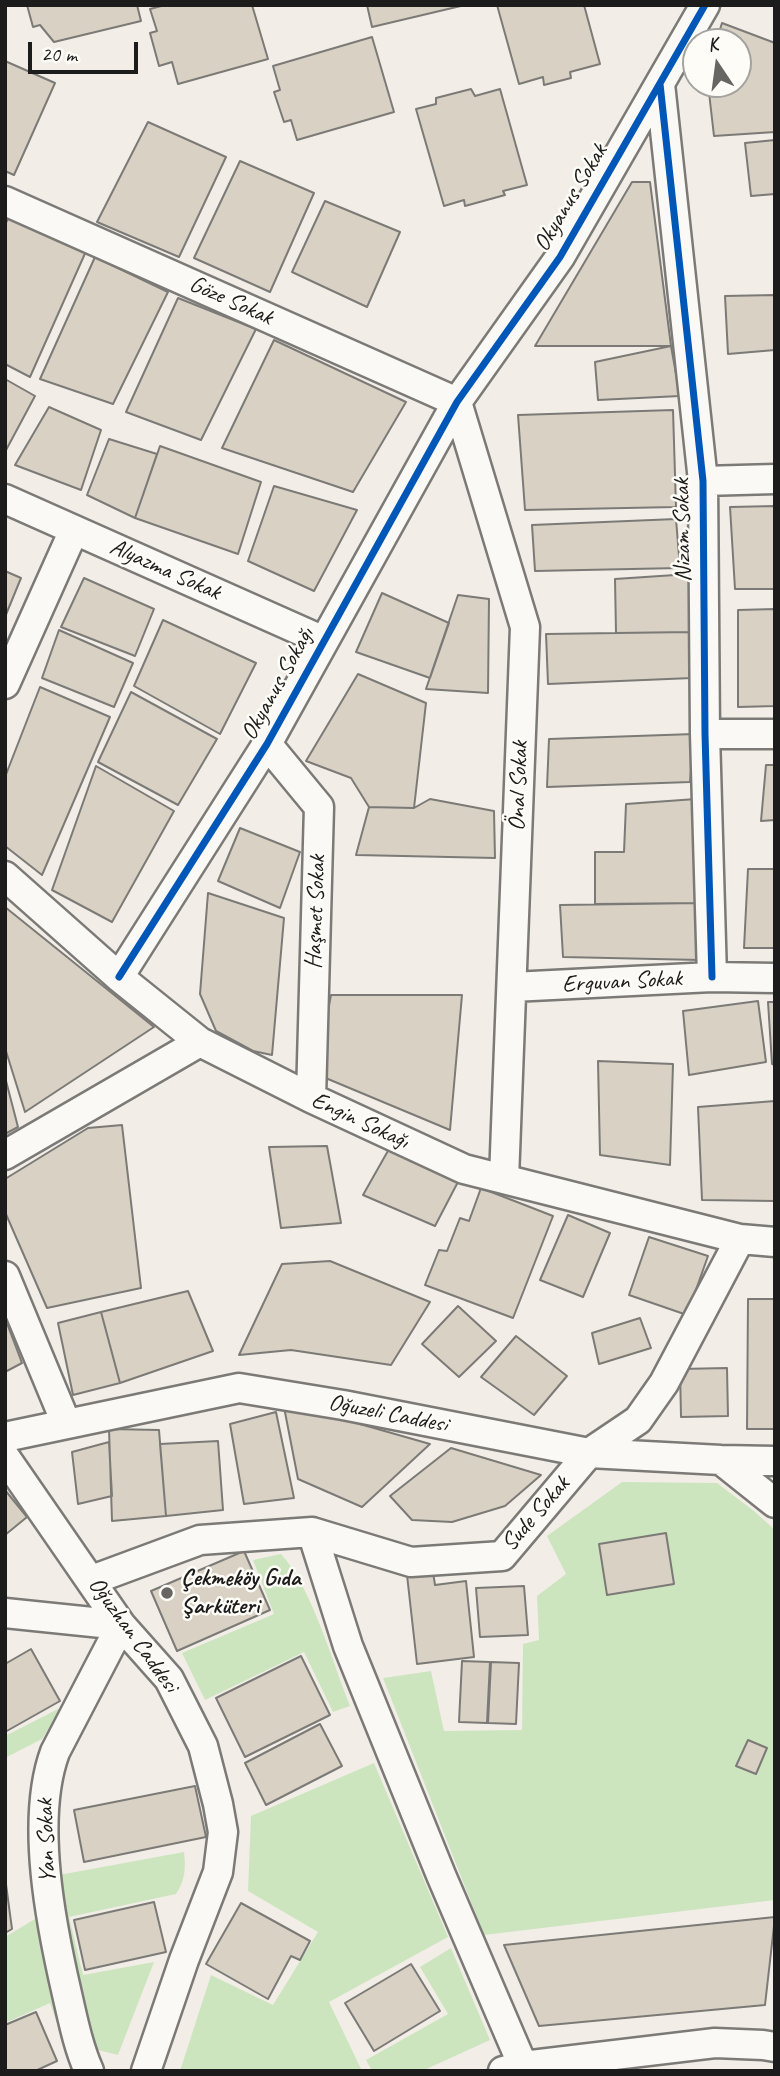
<!DOCTYPE html>
<html>
<head>
<meta charset="utf-8">
<style>
	body { margin:0 }
	#map { position:relative; width:780px; height:2076px; overflow:hidden; background:#f2eee7; font-family:Caveat,sans-serif }
	canvas { display:block }
	.frame { position:absolute; inset:0; border:7px solid #1c1c1c; pointer-events:none }
	.north { position:absolute; left:682px; top:28px; width:70px; height:70px; box-sizing:border-box; background:#fdfcf7; border:2px solid #a3a29f; border-radius:50%; rotate:347deg; font-size:19px; font-weight:700; line-height:28px; text-align:center; color:#1c1c1c }
	.north::after { content:''; display:block; margin:auto; width:24px; height:32px; background:#676663; clip-path:polygon(50% 0,100% 100%,50% 72%,0 100%) }
	.scale { position:absolute; left:28px; top:42px; width:110px; height:32px; box-sizing:border-box; border:4px solid #1c1c1c; border-top:0; padding-left:9px; font-size:21px; line-height:24px; white-space:nowrap; color:#1c1c1c; -webkit-text-stroke:5px #fdfcf7; paint-order:stroke }
</style>
</head>
<body>
<div id="map">
<canvas width="780" height="2076"></canvas>
<div class="frame"></div>
<div class="north">K</div>
<div class="scale">20 m</div>
</div>
<script>
const ctx = document.querySelector('canvas').getContext('2d');
ctx.lineJoin = 'round';
function fillPath(path, color) { ctx.fillStyle = color; ctx.fill(path, 'evenodd'); }
function strokePath(path, color, width, dash) { ctx.strokeStyle = color; ctx.lineWidth = width; ctx.lineCap = dash ? 'butt' : 'round'; ctx.setLineDash(dash || []); ctx.stroke(path); }
function label(font, color, halo, rows, align = 'center') {
  ctx.font = font + ' Caveat,sans-serif'; ctx.lineWidth = 5; ctx.setLineDash([]); ctx.textBaseline = 'middle'; ctx.strokeStyle = halo; ctx.fillStyle = color; for (const [text, x, y, turn = 0] of rows) {
    ctx.save(); ctx.translate(x, y); ctx.rotate((+turn || 0) * Math.PI / 180); ctx.textAlign = isNaN(turn) ? turn : align; if (halo) ctx.strokeText(text, 0, 0); ctx.fillText(text, 0, 0); ctx.restore();
  }
}
fillPath(new Path2D(`
	M622 1482 717 1483 754 1511 775 1530V1900L484 1935 383 1678 431 1671 444 1731 522 1730 523 1644 539 1640 537 1596 566 1574 547 1536Z
	M281 1554C312 1588 332 1661 350 1706L333 1712 304 1652 205 1700 182 1653 274 1614 253 1560Z
	M62 1707 42 1739 5 1758V1736Z
	M374 1763 448 1937 329 2002 362 2071H180L211 1975 273 2005 318 1932 248 1891 251 1816Z
	M184 1852C186 1868 185 1881 176 1894L69 1917 83 1975 154 1962 118 2055 98 2050C72 2004 67 1928 59 1875Z
	M35 1919 69 2035 62 2037 50 2003 5 2023V1937Z
	M451 1948 490 2040 422 2071H372L366 2060 448 2014 420 1967Z`), '#cce5bf');
const building = new Path2D(`
	M27 5H137L141 21 54 42 40 25 33 27Z
	M165 5H252L268 59 178 84 172 62 159 66 150 33 157 31 150 9Z
	M367 5H465L372 27Z
	M497 5H584L600 64 570 72 571 78 544 85 543 77 519 84Z
	M722 23 775 43V132L714 136 708 84H738V42H716Z
	M372 37 394 112 297 140 291 120 284 122 274 92 280 90 273 66Z
	M5 61 55 83 14 175 5 171Z
	M471 89 475 96 500 89 527 185 503 191 505 195 465 206 464 200 444 206 416 109 436 104V98Z
	M148 122 226 157 179 257 97 222Z
	M775 140V194L751 196 745 143Z
	M240 161 314 193 270 292 194 258Z
	M632 182H650L671 346H535Z
	M325 201 400 232 367 307 292 272Z
	M9 216 87 249 30 377 5 364V225Z
	M95 257 168 292 113 404 40 379Z
	M775 295V350L728 354 725 296Z
	M178 298 256 329 201 440 126 412Z
	M274 340 406 402 353 492 222 448Z
	M671 346 680 396 598 400 595 362Z
	M5 379 35 396 5 452Z
	M49 407 101 430 81 490 15 465Z
	M673 410 676 507 525 510 518 415Z
	M109 439 157 454 135 518 87 495Z
	M160 446 261 482 238 554 135 518Z
	M274 486 357 510 314 591 248 561Z
	M775 506V589H735L730 507Z
	M676 519 680 568 535 571 532 525Z
	M5 571 21 578 5 617Z
	M690 574V632L616 633 615 579Z
	M84 578 154 609 135 656 61 627Z
	M382 593 449 623 430 678 356 652Z
	M458 595 489 599 488 693 426 689Z
	M775 609V706L738 707V610Z
	M163 620 256 663 220 734 134 686Z
	M59 630 133 663 114 707 42 678Z
	M690 632 692 678 548 684 546 634Z
	M358 674 426 703 414 808 369 807 351 778 306 761Z
	M40 687 110 717 42 875 5 846V777Z
	M131 692 217 739 178 805 98 762Z
	M694 734 690 782 547 787 549 739Z
	M766 765H775V820L761 821Z
	M96 766 174 811 112 922 52 890Z
	M430 799 494 811 495 858 356 855 369 807 414 808Z
	M696 799 700 903 595 904V852H624L626 804Z
	M240 828 300 852 280 908 218 881Z
	M748 869H775V948H744Z
	M208 893 284 918 272 1055 253 1051 216 1031 200 994Z
	M700 903V960L563 957 560 905Z
	M5 907 154 1027 25 1112 5 1048Z
	M331 995H462L450 1130 316 1074Z
	M758 1001 766 1062 689 1075 683 1011Z
	M768 1002H775V1065L772 1064Z
	M598 1061 673 1064 670 1165 600 1155Z
	M5 1077 18 1127 5 1134Z
	M775 1101V1201L702 1200 698 1107Z
	M122 1125 141 1288 47 1308 5 1212V1179L88 1128Z
	M327 1146 341 1223 281 1228 269 1147Z
	M389 1149 459 1180 435 1226 363 1195Z
	M481 1188 553 1216 513 1318 425 1285 439 1250 447 1251 460 1218 469 1221Z
	M568 1215 610 1233 583 1297 540 1280Z
	M649 1237 708 1256 687 1315 629 1295Z
	M330 1261 430 1302 391 1365 291 1350 239 1355 282 1264Z
	M188 1291 213 1351 120 1383 101 1312Z
	M748 1299H775V1429H747Z
	M458 1306 496 1341 459 1377 422 1344Z
	M101 1312 120 1383 73 1395 58 1323Z
	M5 1318 22 1363 5 1372Z
	M640 1318 651 1348 599 1364 592 1333Z
	M516 1336 567 1376 534 1415 481 1377Z
	M727 1368 728 1416 681 1417 680 1369Z
	M283 1402 430 1444 362 1507 298 1479Z
	M276 1412 294 1498 244 1504 230 1424Z
	M109 1429 159 1430 166 1516 112 1521Z
	M218 1441 223 1510 166 1516 160 1444Z
	M109 1442 112 1496 78 1504 72 1452Z
	M451 1448 541 1475 505 1506 452 1522 412 1520 390 1496Z
	M5 1490 27 1517 5 1535Z
	M666 1533 674 1584 607 1595 599 1544Z
	M244 1551 270 1610 177 1651 151 1591Z
	M433 1572 435 1585 466 1581 474 1657 417 1664 407 1575Z
	M524 1586 528 1635 480 1637 476 1588Z
	M31 1649 60 1701 5 1732V1664Z
	M301 1656 330 1715 245 1757 216 1698Z
	M462 1661 490 1662 487 1723 459 1722Z
	M491 1662 519 1663 516 1724 488 1723Z
	M320 1724 342 1766 266 1805 245 1763Z
	M748 1740 767 1748 756 1774 736 1766Z
	M195 1786 206 1837 84 1862 74 1810Z
	M5 1877 12 1929 5 1933Z
	M154 1902 166 1952 85 1970 74 1920Z
	M241 1903 310 1941 300 1960 291 1956 268 1999 206 1964Z
	M775 1917 765 2005 539 2026 504 1945Z
	M411 1964 440 2011 374 2051 345 2003Z
	M36 2012 57 2061 35 2071H5V2025Z`);
fillPath(building, '#d8d1c4');
strokePath(building, '#7c7a77', 2);
const street = new Path2D(`
	M660 84 703 481 705 734 712 977
	M5 201 457 402
	M457 402 525 627 504 1179
	M703 481 775 479
	M5 499 324 641
	M5 684 74 530
	M705 734H775
	M267 744 319 807 311 1098
	M5 876 119 977 200 1042 311 1098 464 1169 740 1239 775 1242
	M119 977 267 744 457 402 560 257 705 5
	M512 987 712 977 775 978
	M5 1155 200 1042
	M5 1276 66 1423
	M5 1437 239 1388 343 1405 589 1453 721 1460 775 1461
	M5 1457 121 1625 169 1679 203 1746 218 1804 223 1832 218 1872 184 1960 146 2071
	M721 1460 775 1503
	M312 1532 348 1646 441 1875 523 2066
	M92 1580 200 1540 312 1532 411 1562 502 1556 589 1453 638 1420 664 1383 740 1239
	M5 1613 121 1625 55 1752C30 1820 51 1925 67 1994 73 2020 78 2046 89 2071
	M503 2071 523 2066 715 2043 763 2045 775 2047`);
strokePath(street, '#7c7a77', 33);
strokePath(street, '#faf9f6', 28);
strokePath(new Path2D(`
	M660 84 703 481 705 734 712 977
	M119 977 267 744 457 402 560 257 705 5`), '#0057b8', 7);
for (const [x, y, r, color] of [
	[167,1593,7,"#676663"]
]) { const dot = new Path2D(); dot.arc(x, y, r, 0, 2 * Math.PI); ctx.fillStyle = color; ctx.fill(dot); strokePath(dot, '#fdfcf7', 2.5); }
label('24px', '#1c1c1c', '#fdfcf7', [
	["Okyanus Sokak",571,198,-59],
	["Göze Sokak",231,301,24],
	["Nizam Sokak",683,530,-91],
	["Alyazma Sokak",165,570,24],
	["Okyanus Sokağı",278,684,-61],
	["Önal Sokak",519,786,-88],
	["Haşmet Sokak",316,912,-88],
	["Erguvan Sokak",622,982,-3],
	["Engin Sokağı",360,1121,25],
	["Oğuzeli Caddesi",388,1414,11],
	["Sude Sokak",536,1514,-49],
	["Oğuzhan Caddesi",133,1635,54],
	["Yan Sokak",47,1841,-92]
]);
label('bold 24px', '#1c1c1c', '#fdfcf7', [
	["Çekmeköy Gıda",181,1579],
	["Şarküteri",181,1607]
], 'left');
</script>
</body>
</html>
